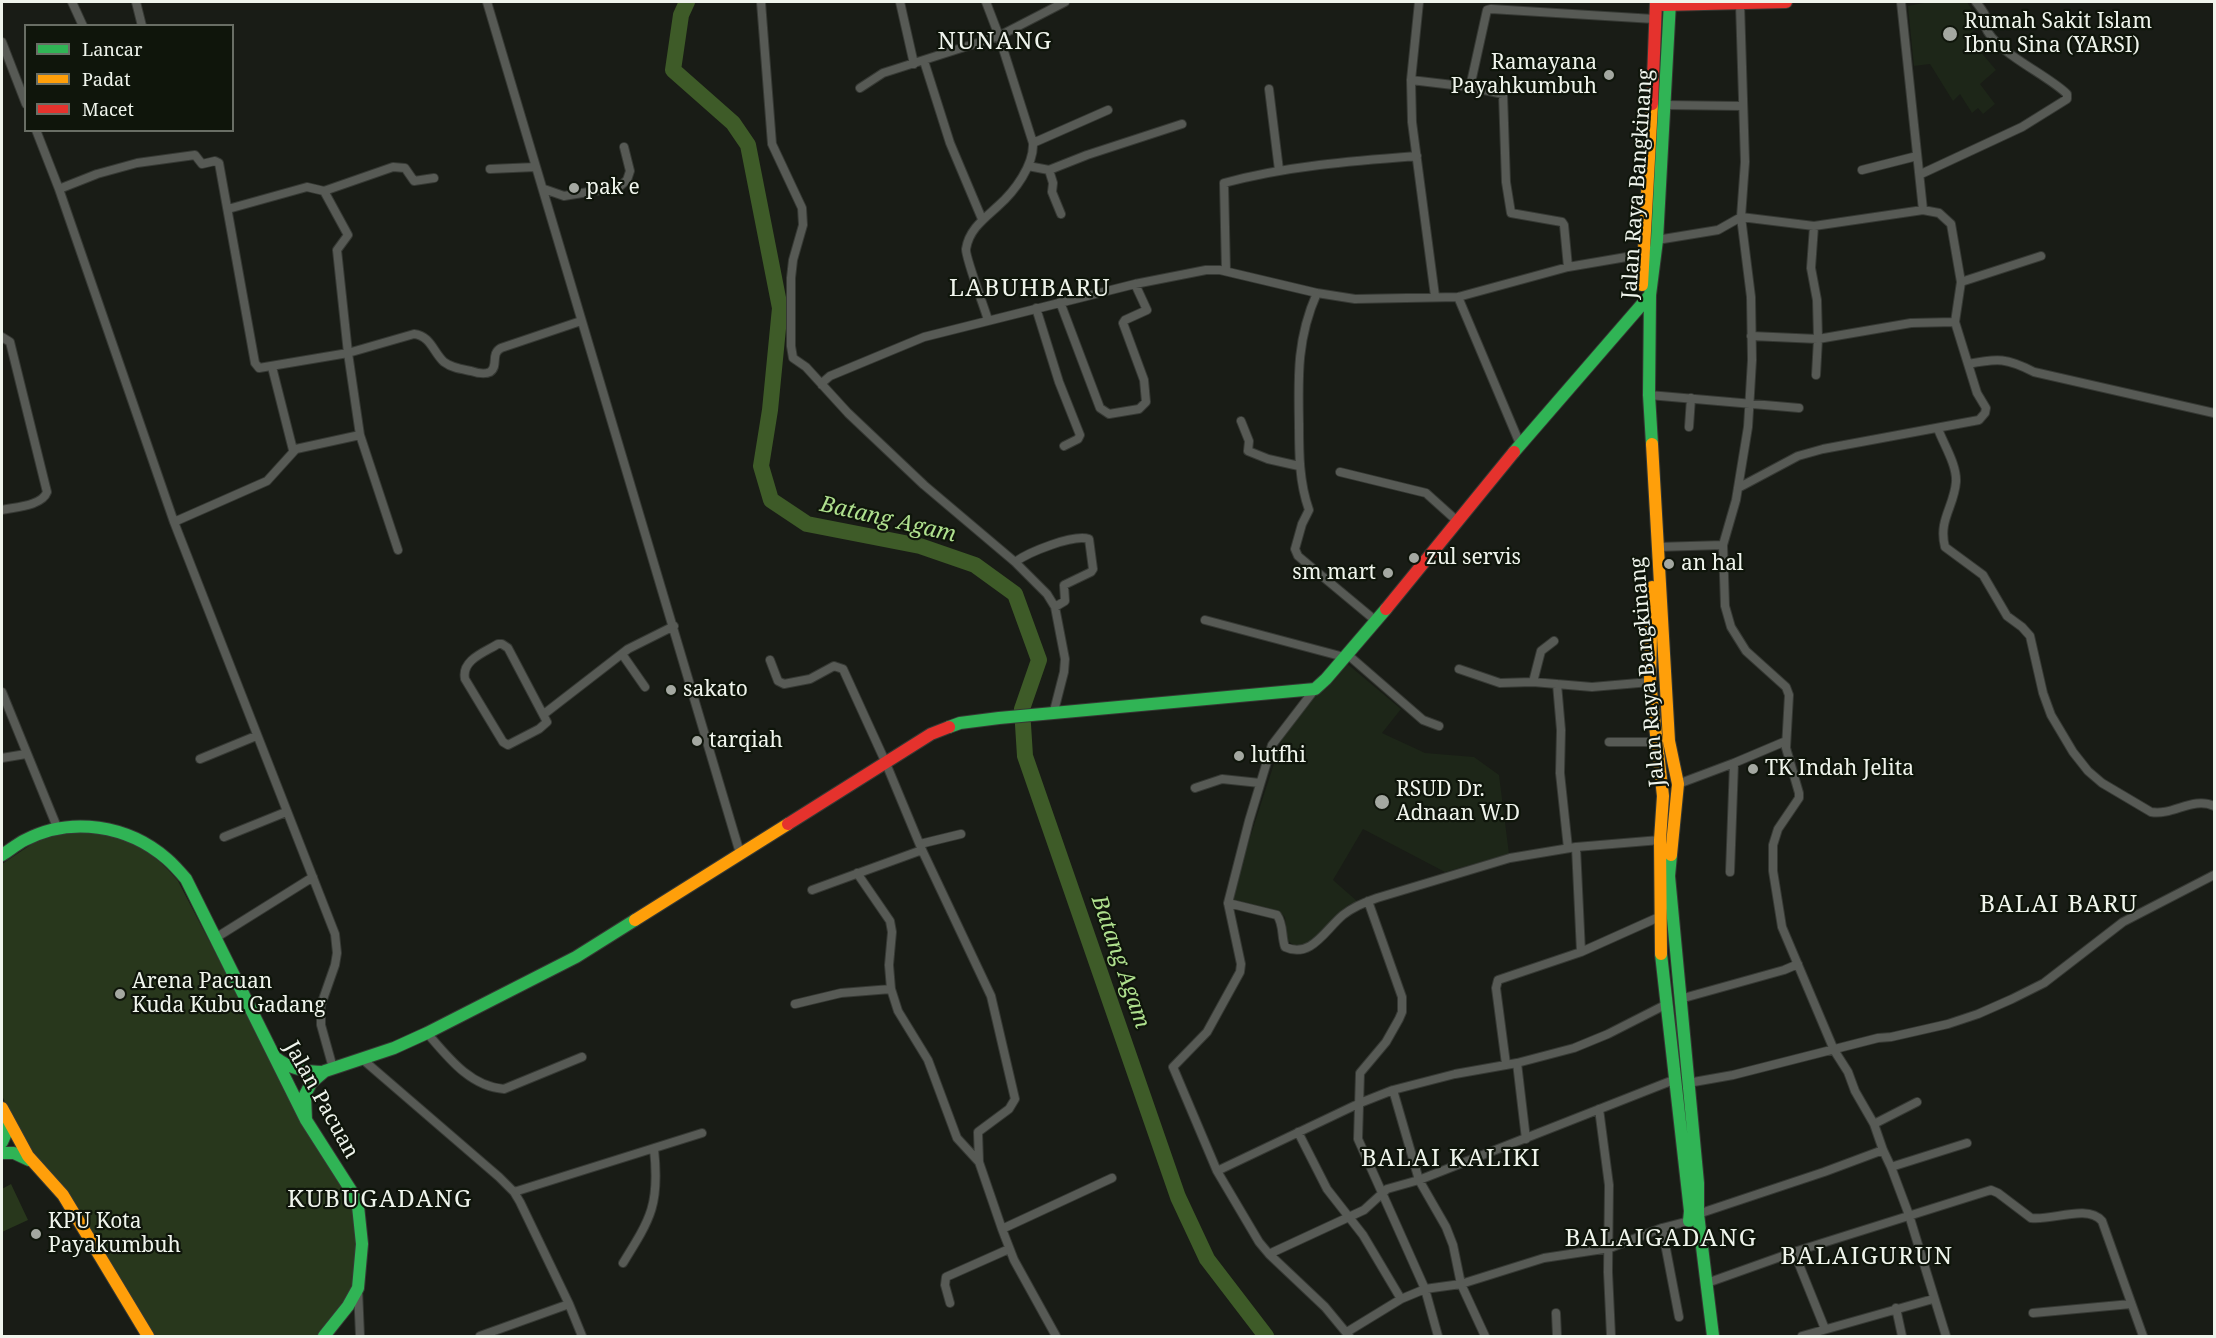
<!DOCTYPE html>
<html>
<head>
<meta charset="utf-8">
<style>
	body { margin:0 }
	#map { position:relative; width:2216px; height:1338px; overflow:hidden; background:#191c16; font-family:"Noto Serif",serif }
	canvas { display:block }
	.frame { position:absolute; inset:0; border:3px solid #eff4ec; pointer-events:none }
	.legend { position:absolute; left:24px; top:24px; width:210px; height:108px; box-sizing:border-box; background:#0f150b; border:2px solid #696e65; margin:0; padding:8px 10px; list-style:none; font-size:18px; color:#eff4ec }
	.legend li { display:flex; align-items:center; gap:12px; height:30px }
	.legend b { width:30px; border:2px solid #696e65 }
</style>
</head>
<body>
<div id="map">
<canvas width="2216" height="1338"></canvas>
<div class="frame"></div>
<ul class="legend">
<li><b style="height:8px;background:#30b455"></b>Lancar</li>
<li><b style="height:8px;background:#ff9f0a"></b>Padat</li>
<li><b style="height:8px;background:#e5322d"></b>Macet</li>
</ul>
</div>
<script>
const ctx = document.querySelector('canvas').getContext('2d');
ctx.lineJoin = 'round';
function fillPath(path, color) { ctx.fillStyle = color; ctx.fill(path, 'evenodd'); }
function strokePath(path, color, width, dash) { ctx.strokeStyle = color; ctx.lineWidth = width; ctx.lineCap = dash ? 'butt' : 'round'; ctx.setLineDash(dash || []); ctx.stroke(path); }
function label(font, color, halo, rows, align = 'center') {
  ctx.font = font + ' "Noto Serif",serif'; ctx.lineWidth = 4.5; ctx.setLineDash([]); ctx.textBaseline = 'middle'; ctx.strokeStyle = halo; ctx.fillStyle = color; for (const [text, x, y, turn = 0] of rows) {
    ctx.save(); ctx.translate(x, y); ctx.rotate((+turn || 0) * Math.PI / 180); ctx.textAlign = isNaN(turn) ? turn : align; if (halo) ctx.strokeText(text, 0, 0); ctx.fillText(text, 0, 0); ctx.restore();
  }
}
fillPath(new Path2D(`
	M1929 2H1967L1981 25 1967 36 1996 70 1980 84 1995 104 1983 114 1978 108 1972 113 1960 94 1953 101 1930 64 1914 66 1908 6Z
	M1345 662 1401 709 1382 733 1425 753 1474 757 1499 775 1509 854 1445 872 1363 829 1333 880 1358 902 1348 905 1312 942 1296 947 1287 940 1285 917 1277 911 1230 899 1285 730Z`), '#1d2618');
fillPath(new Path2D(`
	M69 831C115 831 149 845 178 881L303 1121 343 1187 354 1211 356 1222V1277L349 1298 317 1336H148L35 1158 2 1096V864L35 842Z
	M11 1184 28 1220 2 1232V1189Z`), '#28371c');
strokePath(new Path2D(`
	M687 2 681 15 673 70 733 123 748 145 780 308 770 410 761 466 771 500 807 524 920 546 975 565 1015 594 1039 660 1022 709 1025 756 1178 1197 1207 1259 1266 1336`), '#3e5b28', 16);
const street = new Path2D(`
	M72 2 83 26
	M136 2 142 26
	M487 2 740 853
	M761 2 772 144 802 208 803 225 793 260 791 278V346L793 358 806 367 848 413 924 485 1015 562 1047 594 1055 607 1065 659 1064 672 1054 711
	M900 2 914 64
	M1419 2 1411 80 1412 122 1435 296
	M1901 2 1923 210
	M1740 4 1745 162 1741 217 1751 297 1752 360 1748 427 1736 500 1723 545 1725 606 1731 627 1746 651 1786 687 1789 695 1786 748 1799 793V798L1778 829 1773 845V871L1782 927 1834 1050 1848 1072 1855 1091 1874 1124 1883 1150 1891 1167 1909 1215 1946 1336
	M2 42 26 104
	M924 61 950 143 982 219
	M1411 80 1470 87 1487 10 1491 9 1654 19
	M1470 87 1503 94 1506 182 1511 213 1562 222 1564 225 1568 267
	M860 88 883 73 999 36 986 2
	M1269 89 1279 170
	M1664 105 1742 106
	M36 130 59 189 174 522 335 934 337 953 335 965 321 1005V1025L333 1068
	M1033 143 1108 110
	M1028 166 1049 170 1053 183 1052 192 1061 214
	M490 169 536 167
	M1049 170 1087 155 1182 124
	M1862 170 1917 156
	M1921 174 2022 127 2067 99V94C2047 74 1994 52 1985 26 1989 16 1981 9 1976 2
	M59 189 97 174 137 163 195 155 202 164 215 161 219 163 255 363 259 368 348 353 414 334C431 336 433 352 444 362 452 368 461 369 471 371 477 373 484 375 490 372 499 366 490 354 501 348L581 321
	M544 189 564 196 619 187 627 180 630 171 624 147
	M228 209 307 187 324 191 393 167 405 168 414 181 434 178
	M1814 226 1811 268 1817 300 1818 339 1816 375
	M1657 240 1718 230 1741 217 1814 226 1923 210 1939 213 1951 224 1961 282 1955 322 1968 364C1998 358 2007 358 2034 372L2214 413
	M1226 271 1224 183C1287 166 1351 161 1417 156
	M1961 282 2041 256
	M1317 293C1297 338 1298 375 1299 424 1299 453 1299 482 1309 510L1302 524 1295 549 1298 556 1376 621
	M1458 297 1520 444
	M1060 302 1100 408 1109 414 1139 409 1146 402 1144 380 1123 323 1125 320 1147 310 1135 284
	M1036 308 1059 382 1080 435 1078 439 1064 446
	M988 320C985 309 965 257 966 249 969 229 985 218 998 206 1015 191 1034 165 1033 143L999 36 1065 2
	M1751 336 1818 339 1911 323 1955 322
	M2 337 10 342 47 492C42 506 15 507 2 510
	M272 367 293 450
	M822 385 823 382 830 376 924 337 1135 284 1206 270H1220L1317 293 1355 299 1458 297 1568 267 1644 254
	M1649 395 1799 408
	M1241 421 1249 441 1248 451 1268 459 1299 466
	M1689 427 1691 398
	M1938 429C1944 445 1957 465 1956 482 1954 507 1938 520 1945 547L1983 575 2007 616 2022 627 2030 636 2043 693 2051 715 2073 752 2088 771 2102 783 2151 812C2173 816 2193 796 2214 806
	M360 435 398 550
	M1340 472 1426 493 1456 520
	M1738 488 1798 456 1823 449 1979 420 1985 413 1986 408 1977 393 1968 364
	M174 522 267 481 296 449 360 435 348 353 337 250 348 235 324 191
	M1657 547 1723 545
	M1015 562C1029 552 1073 534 1089 539L1093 569 1091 572 1064 585 1065 601 1055 607
	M1205 620 1344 657
	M498 644H502L508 648 547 722 539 729 508 745 503 742 465 679C461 660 485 652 498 644Z
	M622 654 645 687
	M1347 654 1423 720 1439 726
	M770 660 778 681 784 684 810 679 834 666 843 669 885 761 922 850 991 996 1015 1099 1009 1109 978 1132 979 1162 1002 1229 1014 1260 1056 1336
	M1459 669 1500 683 1533 682 1592 687 1650 682
	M1533 682 1541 651 1554 641
	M1557 684 1561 730 1560 773 1568 848
	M1315 689 1272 745 1249 821 1228 903 1241 964 1240 972 1207 1032 1173 1067 1217 1171 1259 1242 1269 1254 1325 1307 1349 1336
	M2 692 57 827
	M544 714 628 649 674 626
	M1609 742H1660
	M2 758 26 754
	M200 759 256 736
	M1678 784 1734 763 1786 741
	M1195 788 1222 779 1260 783
	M224 837 286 812
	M920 844 961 834
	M1576 847 1581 952
	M1730 872 1734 763
	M857 873 890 921 892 932 889 965 891 989 898 1011 928 1060 957 1138 979 1162
	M812 890 922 850
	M1368 901 1402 997V1012L1399 1019 1386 1042 1360 1073 1358 1139 1425 1289 1438 1336
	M1228 903 1277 915C1284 925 1281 936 1285 947 1311 959 1325 930 1343 915 1353 907 1365 902 1377 898L1510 858 1576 847 1660 840
	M217 937 313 877
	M1680 999 1784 970 1798 964
	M795 1004 841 993 891 989
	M427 1033C447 1056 470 1087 504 1089L582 1057
	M361 1058 499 1177 514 1192 520 1202 569 1304 582 1336
	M1517 1063 1526 1139
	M1506 1064 1496 988 1498 980 1581 952 1659 917
	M1688 1083 1733 1075 1878 1038 1891 1037 1948 1024 1978 1014 2012 999 2044 983 2123 922 2214 875
	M1393 1090 1419 1180 1446 1227 1453 1245 1461 1284 1485 1336
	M1599 1109 1609 1185 1608 1272 1611 1336
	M1874 1124 1917 1102
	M1298 1132 1327 1189 1363 1235 1401 1299
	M1891 1167 1967 1143
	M1217 1171 1360 1103 1393 1090 1455 1074 1517 1063 1574 1048 1608 1034 1667 1004
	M514 1192 702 1133
	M1698 1214 1824 1172 1883 1150
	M1662 1228 1679 1317
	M1002 1229 1112 1178
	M1794 1252 1825 1329
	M1269 1254 1364 1210 1387 1189 1419 1180 1676 1079
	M623 1263C651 1218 660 1204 654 1149
	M1707 1283 1794 1252 1991 1190 1998 1193 2031 1218C2052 1221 2087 1204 2102 1221L2143 1336
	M358 1289 360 1336
	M950 1303 945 1285 946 1277 1009 1249
	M1896 1308 1902 1336
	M1556 1313 1557 1336
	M2033 1313 2131 1304
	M1347 1332 1401 1299 1425 1289 1461 1284 1544 1258 1610 1248 1662 1228 1689 1221
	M480 1336 569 1304
	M1802 1336 1933 1299`);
const fast = new Path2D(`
	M1652 444 1649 395 1650 295 1657 240 1670 2
	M1514 452 1650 295
	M949 727 960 723 999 718 1315 689 1326 679 1386 609
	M2 855C10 850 17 844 25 840 71 816 128 825 167 859 174 865 180 872 186 879L306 1120 352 1192 358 1206 362 1244 358 1288 348 1306 324 1336
	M1671 855 1669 876 1698 1183V1214L1713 1336
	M1661 954 1690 1211 1689 1221
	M276 1058C290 1069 306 1072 324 1072
	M306 1120 305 1095 311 1083 325 1071 394 1048 427 1033 576 957 635 920
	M2 1142 7 1131V1118
	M2 1153H14L29 1160`);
const slow = new Path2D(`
	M1642 285 1652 104
	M1652 444 1669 741 1678 784 1671 855
	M1652 587 1650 682 1663 796 1660 840 1661 954
	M635 920 788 824
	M2 1108 28 1156 63 1195 148 1336`);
const jam = new Path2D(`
	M1663 5 1786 2
	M1652 104 1656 2
	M1386 609 1514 452
	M788 824 931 734 949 727`);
strokePath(street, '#363934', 10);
strokePath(fast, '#363934', 14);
strokePath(slow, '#363934', 14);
strokePath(jam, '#363934', 14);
strokePath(street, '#575a55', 8);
strokePath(fast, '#30b455', 12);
strokePath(slow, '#ff9f0a', 12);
strokePath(jam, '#e5322d', 12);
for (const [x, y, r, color] of [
	[1950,34,8,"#a4a8a1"],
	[1609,75,6,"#a4a8a1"],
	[574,188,6,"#a4a8a1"],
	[1414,558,6,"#a4a8a1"],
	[1669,564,6,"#a4a8a1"],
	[1388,573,6,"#a4a8a1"],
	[671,690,6,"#a4a8a1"],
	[697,741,6,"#a4a8a1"],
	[1239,756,6,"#a4a8a1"],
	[1753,769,6,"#a4a8a1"],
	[1382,802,8,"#a4a8a1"],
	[120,994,6,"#a4a8a1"],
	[36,1234,6,"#a4a8a1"]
]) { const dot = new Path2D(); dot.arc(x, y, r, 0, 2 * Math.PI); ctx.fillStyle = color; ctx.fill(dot); strokePath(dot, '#0f150b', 2); }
label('21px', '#eff4ec', '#0f150b', [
	["Rumah Sakit Islam",1964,22],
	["Ibnu Sina (YARSI)",1964,46],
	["Ramayana",1597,63,"right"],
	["Payahkumbuh",1597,87,"right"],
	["pak e",586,188],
	["zul servis",1426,558],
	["an hal",1681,564],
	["sm mart",1376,573,"right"],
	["sakato",683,690],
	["tarqiah",709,741],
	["lutfhi",1251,756],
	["TK Indah Jelita",1765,769],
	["RSUD Dr.",1396,790],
	["Adnaan W.D",1396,814],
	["Arena Pacuan",132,982],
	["Kuda Kubu Gadang",132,1006],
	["KPU Kota",48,1222],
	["Payakumbuh",48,1246]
], 'left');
label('21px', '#eff4ec', '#0f150b', [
	["Jalan Raya Bangkinang",1638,184,-86],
	["Jalan Raya Bangkinang",1648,672,-95],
	["Jalan Pacuan",321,1100,61]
]);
label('italic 22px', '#afe08e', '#0f150b', [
	["Batang Agam",888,520,13],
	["Batang Agam",1120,962,71]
]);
ctx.letterSpacing = '1.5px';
label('24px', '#eff4ec', '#0f150b', [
	["NUNANG",995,42],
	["LABUHBARU",1030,289],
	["BALAI BARU",2059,905],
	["BALAI KALIKI",1451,1159],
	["KUBUGADANG",380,1200],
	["BALAIGADANG",1661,1239],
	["BALAIGURUN",1867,1257]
]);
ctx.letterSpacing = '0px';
</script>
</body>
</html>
